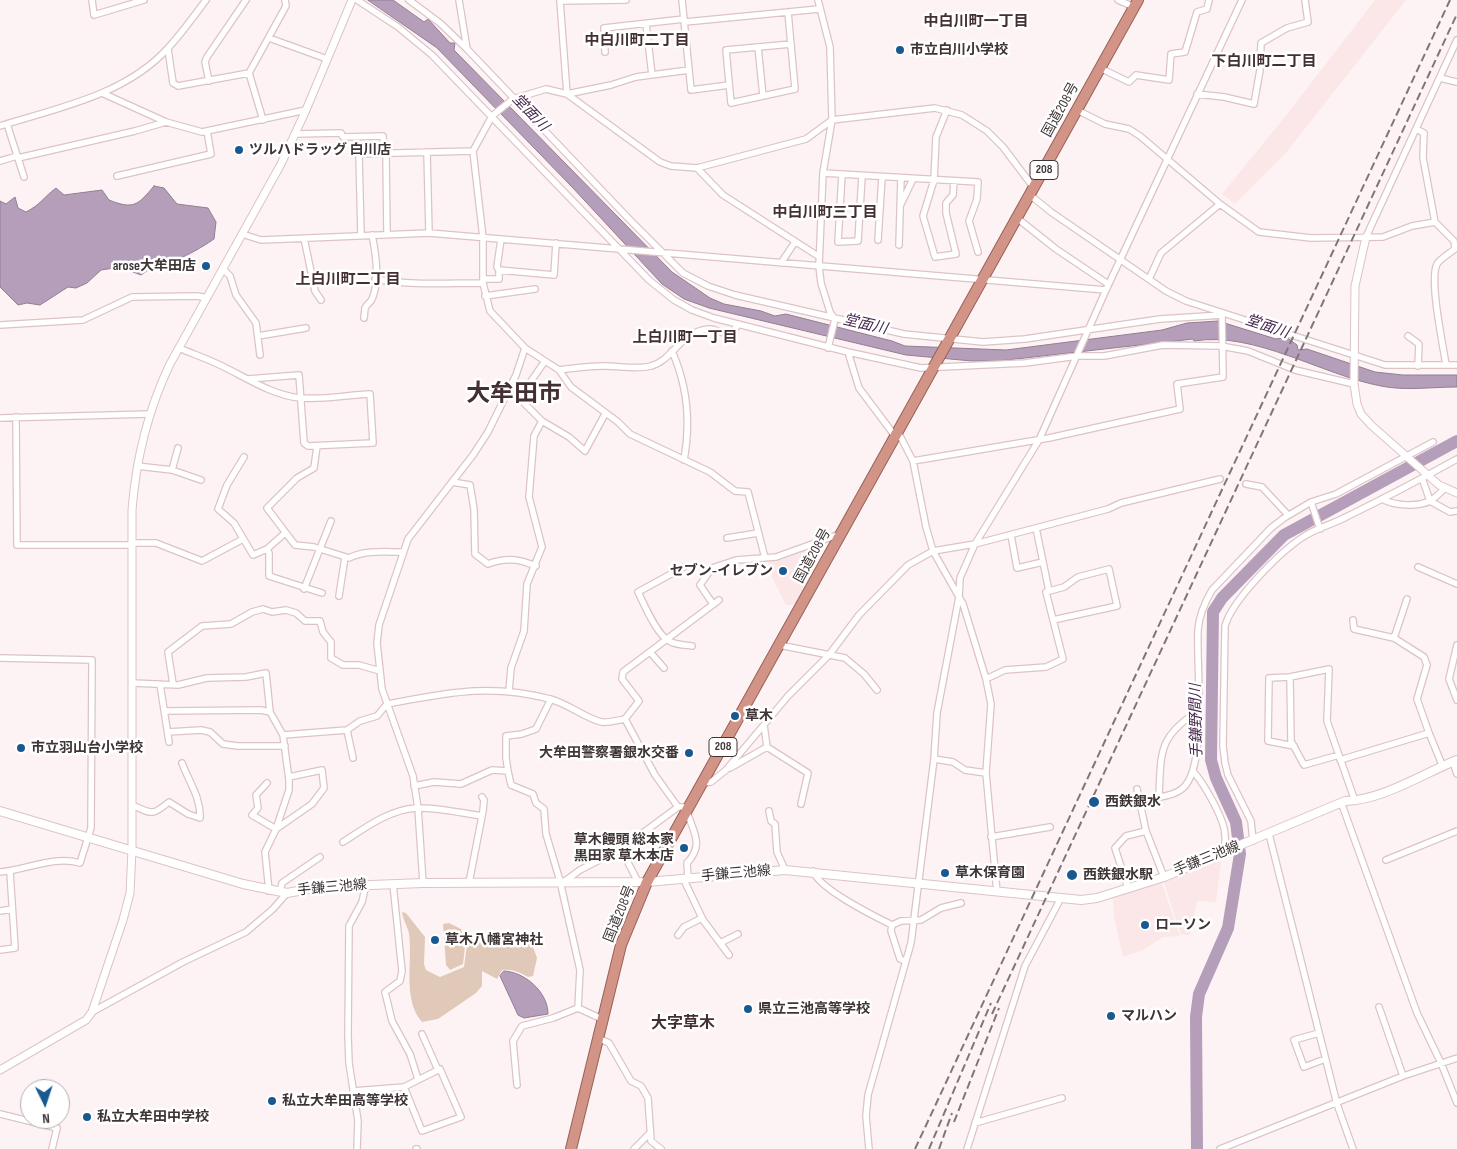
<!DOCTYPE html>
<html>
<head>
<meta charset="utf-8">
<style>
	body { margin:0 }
	#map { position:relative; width:1457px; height:1149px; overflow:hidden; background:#fef3f4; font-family:"Sofia Sans Condensed",sans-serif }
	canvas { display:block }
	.north { position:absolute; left:20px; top:1079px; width:50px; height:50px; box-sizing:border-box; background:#fff; border:1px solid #b2aeaf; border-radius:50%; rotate:176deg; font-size:14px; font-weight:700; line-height:20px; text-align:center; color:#3f3536 }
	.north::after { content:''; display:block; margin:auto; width:18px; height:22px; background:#19598f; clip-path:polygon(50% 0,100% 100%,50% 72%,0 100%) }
</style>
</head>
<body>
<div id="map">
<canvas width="1457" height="1149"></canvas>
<div class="north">N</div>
</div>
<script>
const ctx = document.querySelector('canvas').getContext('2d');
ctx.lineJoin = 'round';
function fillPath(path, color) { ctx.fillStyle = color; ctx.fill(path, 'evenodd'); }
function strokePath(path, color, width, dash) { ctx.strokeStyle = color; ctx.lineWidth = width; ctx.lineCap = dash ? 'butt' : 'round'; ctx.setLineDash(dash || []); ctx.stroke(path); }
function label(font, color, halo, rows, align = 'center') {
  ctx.font = font + ' "Sofia Sans Condensed","Noto Sans JP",sans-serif'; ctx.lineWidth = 5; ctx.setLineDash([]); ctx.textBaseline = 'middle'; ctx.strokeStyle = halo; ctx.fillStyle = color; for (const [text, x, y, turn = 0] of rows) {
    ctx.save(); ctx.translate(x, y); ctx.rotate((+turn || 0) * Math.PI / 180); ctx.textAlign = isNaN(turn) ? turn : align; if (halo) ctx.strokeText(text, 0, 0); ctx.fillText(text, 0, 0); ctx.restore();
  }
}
fillPath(new Path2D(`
	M1375 0H1406L1285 154 1235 204 1222 194 1288 113Z
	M816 545 820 558 795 604 786 605 772 577 768 562 789 556Z
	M1215 859 1221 863 1216 902 1197 901 1190 935H1181L1163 880Z
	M1161 881 1180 936 1163 937 1145 949 1123 957 1114 917 1113 898Z`), '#fbe6e8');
fillPath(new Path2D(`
	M402 912 406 913 425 937 424 964 426 970 440 977 464 967 467 944 471 934 532 944 537 958 533 976 528 977C519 972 512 969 502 970L497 979 482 971V986L476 993 438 1019 422 1022C402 999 413 962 409 934 408 927 403 921 402 912Z
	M449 923 461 929 465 947 463 964 450 970 446 965 443 924Z`), '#e1c9b9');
const water = new Path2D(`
	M368 0H393L424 22 428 19 450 43H455L454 50 672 272 710 298 724 304 761 311 775 316 786 314 892 341 905 346 1006 350 1162 330 1187 323 1218 321 1276 339 1286 337 1297 345 1298 350 1307 349 1375 372 1403 375H1457V387C1432 387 1405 391 1381 386 1322 375 1255 331 1194 341L1193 339 998 361H972L906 355 709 308 684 299 662 284 572 187 437 48Z
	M154 186 164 188 177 204 208 208 216 222 214 239C201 248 173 265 158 263L141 275 120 267 101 270 87 283 76 288 68 287 40 305 27 303 18 305 0 287V201L6 204 15 197 18 208 26 212C40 205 44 197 56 188L64 195 102 190 109 200C134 210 138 205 154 186Z
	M504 971C525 972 548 992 548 1014L524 1018 518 1015 500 976Z`);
fillPath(water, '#b59eb9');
strokePath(water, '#927e92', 1);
strokePath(new Path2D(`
	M1197 1149 1196 1017 1199 994 1228 928 1240 854 1236 822 1216 778 1211 760 1213 612 1222 598 1284 535 1457 441`), '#b59eb9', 12);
const minor = new Path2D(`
	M92 0 94 15 144 0
	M357 0 398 27 432 55 649 280 674 300 692 310 714 318 848 352 921 368 1025 363 1078 356H1104L1163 345 1221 346 1248 351 1295 370 1354 384
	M409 0 440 23 467 49 630 220 683 273 708 286 735 295 904 334 983 342 1025 339 1160 319 1222 315
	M459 0 467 49
	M682 0 691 90 729 85
	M818 0 830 47 832 120 823 173 819 266 821 283 830 312 835 319
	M1118 0 1134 7
	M788 12 795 89 731 103 726 50 791 44
	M685 22 819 9
	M646 24 652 75
	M269 38 327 59
	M758 47 763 96
	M168 49 173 83 178 86 249 73
	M605 52 604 28 684 19
	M1100 68 1129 82 1136 75 1169 80 1171 54 1185 52 1197 12 1207 9 1209 0
	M1440 78 1457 82
	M209 81 205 62 207 57 246 0
	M102 93 166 122 202 132 306 110
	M567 94 560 1 626 0
	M567 94 611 85 636 77 689 70
	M1197 94 1224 97 1254 104 1260 70 1261 43 1287 28 1308 22 1305 0
	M947 110 936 137 934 180 923 216 935 257 956 254 946 213V203L953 195 954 181
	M1077 110 1105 124 1129 129 1140 136 1220 204 1259 232 1311 238 1383 237 1412 226 1435 222
	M263 120 249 73 286 6 285 0
	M7 124 24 177
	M0 126C57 108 126 95 168 48 182 33 194 16 206 0
	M1416 129 1424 133 1423 158 1435 222 1454 241 1455 249C1450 253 1440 259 1437 264 1429 280 1443 345 1446 365
	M295 134 341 133 343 137 383 136 384 154
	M427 152 429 233
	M386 154 387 234
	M18 158 135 131 166 122
	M0 161 17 156
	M697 168 723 195 818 256
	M823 173 978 182 977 199 969 221 978 252
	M842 174 838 242 858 241 862 176
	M117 176 211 154 207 131
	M1030 195 1051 212 1166 291 1186 301 1385 365H1457
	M901 204 913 179
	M1017 218 1056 249 1108 284
	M242 234 261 240 429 233 1106 290
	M361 236 359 154 473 151
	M1366 237 1457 40
	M304 238 315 291 321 300
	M878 240 882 177
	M899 245 901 178
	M781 263 795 242
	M223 269 230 276 236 295 256 323 260 355
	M499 270 497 267 501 239
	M375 279C413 286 445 283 483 283
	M483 279H499V270L554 275 556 243
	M1149 279 1161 253 1220 204
	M485 296 535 289
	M364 318 365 308C367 304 371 302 372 299 380 281 376 254 372 235
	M0 325 83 320 132 297 197 296 207 298
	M258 336 306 328
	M1408 336 1419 344 1418 366
	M179 348C193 354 208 359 222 366 247 378 272 395 300 398 323 400 347 395 370 394L373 443 308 446 304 443 299 375 248 379
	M828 348 835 319
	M672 351C687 385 691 422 684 460
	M848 352 859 388 895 436
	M559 370C574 368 589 366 605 366 620 366 636 370 651 366 672 361 680 332 708 329 715 328 723 334 730 335L738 325
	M16 417 17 545H131
	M0 418 150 414
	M542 421 569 437 585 451 605 414
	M898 432 913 461 926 527 933 551 963 604 986 679 991 704 986 773 997 892
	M317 446 314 468 297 478 267 508 295 545 314 547 349 558C365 550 385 552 402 552
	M244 457 227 485 218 509 234 523 253 555 267 549 269 553V576L322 593
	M913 461 1049 438 1180 409 1177 384 1223 377 1222 313
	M137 466 172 470 201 480
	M172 470 178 448
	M1422 478 1430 501 1450 512 1457 511
	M452 482 470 485 474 509 475 554 488 564C506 557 519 559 536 566
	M1246 484 1262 487 1288 515
	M1382 499C1395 506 1417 507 1430 501 1435 498 1441 492 1445 488
	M1311 502 1320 529
	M1036 528 1049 591
	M1011 535 1017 568 1043 562
	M727 538 758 533
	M131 543H156L202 561 243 539
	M267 549 285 533
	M765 558 748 492 735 491 710 472 630 434 618 422 571 387 559 370 525 348 490 311 483 283V238L473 151 492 116 513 99 546 89 567 94 660 162 671 166 697 168 806 139 832 120 935 108 962 115 987 131 1003 147 1034 188
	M684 567 638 592C644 604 658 638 671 642 678 645 685 645 692 646
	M1418 567 1457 584
	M304 589 331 521
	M339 596 345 557
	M713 604 700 585 712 568 736 560 776 557 840 534
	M1353 620 1354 629 1394 638 1424 657 1427 665 1417 699 1429 733
	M1394 638 1407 599
	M779 645 845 658 864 674 877 690
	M1457 645 1449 679 1457 700
	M650 652 664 668
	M0 658 92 660 91 828 80 863C54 855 27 870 0 872
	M1290 677 1291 741 1304 765 1339 755
	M986 679 1005 670 1046 667 1063 659 1046 592 1064 587 1078 577 1109 569 1117 606 1053 620
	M132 683 178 685 207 678 246 677 266 673 270 712 283 735 289 780V790L276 829 265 852 269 891
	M160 684 169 742
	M173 684 168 652 202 626 231 624 252 612 263 609 272 612 286 610 296 613 305 621H320L323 632 331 642V658L343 665H359L380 671
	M509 691 511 668 524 631 527 584 542 547 529 497 534 436 542 421 523 402 522 394 545 361
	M165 711 261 710 270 712
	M625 719 655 775 678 807
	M764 725 767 747 808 773 801 804
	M347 730 353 758
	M168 732 201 730 210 732 223 744 238 746H285
	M283 735 347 730 360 721 377 716 387 704C447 693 489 683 550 699 567 703 588 720 602 722 609 723 618 720 625 719L639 701 622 679 623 672 719 600
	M1294 746 1268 741 1269 678 1290 677 1329 669 1327 721 1355 801
	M934 759 953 762 965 770 986 773
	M1340 760 1429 733 1443 767
	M1453 762 1457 774
	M730 768 767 747
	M508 771 511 785 533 794 536 803 544 809 546 834 560 881 580 970 578 1008 553 1018 522 1026 513 1041 517 1085
	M1193 771C1204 784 1225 819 1225 836 1226 841 1224 846 1224 852
	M267 783 256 795 258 808 252 815 276 829 312 804 324 788 322 770 289 777
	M702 783 711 782 726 770 788 696 829 655 859 615 908 565 933 551 975 544 1108 509 1121 503 1220 479
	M414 786 434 782 461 784 492 770 508 771 506 758V736L522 734 536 729 551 699
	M1137 789 1146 831 1164 877
	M1159 797C1161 752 1158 737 1198 711
	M1140 801C1152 798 1173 797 1183 788 1208 766 1196 664 1198 630 1199 616 1205 602 1212 590L1271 528 1284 518 1311 502 1336 494 1433 442
	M1341 802 1417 1013 1441 1063 1457 1103
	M132 805C152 814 152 816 169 802L188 814 200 818C201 798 189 782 182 763
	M769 811 771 821 775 824 777 852 785 870
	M687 812C694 833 704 845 687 863L688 877
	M1269 834 1337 1104 1353 1149
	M991 837 1050 827
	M1253 841 1251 821 1228 775 1225 763 1223 746 1225 626C1232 600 1280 552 1303 537 1316 528 1334 524 1348 516 1385 498 1421 479 1457 459
	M343 842C365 828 388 810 416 808 437 807 461 813 482 816
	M1386 860 1457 831
	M813 871C819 889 874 916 892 925
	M683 878 703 920 729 955
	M637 880 621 849 678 807H690
	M565 881 580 870 621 849
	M423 883 418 808 413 776 382 689 377 643 379 625 408 539 473 455 488 432 516 375 525 348
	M469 883 483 811 484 800 482 797
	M393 884 402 971 400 981 385 992 392 1021 410 1054 418 1079
	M1128 888 1115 848 1126 836 1146 831
	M280 892 282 883 320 857
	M0 911 12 909
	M678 935 684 927 702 918
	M720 943 738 934
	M0 950 15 948 10 872
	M905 961 900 959 891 931 892 925 901 921 921 920 941 908 961 903
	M1379 1007 1403 1076
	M578 1008 602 1019
	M92 1012 183 962 246 932 273 909 287 893
	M1319 1033 1294 1040 1304 1067 1325 1059
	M422 1034 438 1070
	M598 1038 609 1043 631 1081 641 1086 648 1098 651 1141 661 1149
	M440 1069 461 1117 422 1131 404 1087Z
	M353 1091 404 1087
	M0 1114 57 1128 52 1149
	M975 1123 1062 1098
	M357 1149 358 1121 349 1063 348 1035 349 926 362 902 366 884
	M416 1149H417
	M634 1149 650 1133
	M869 1149 866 1116 868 1095 911 943 934 759 937 713 959 597 960 578 975 544 1039 440 1106 290 1242 0
	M967 1149 1025 966 1061 898
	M1220 1149 1403 1076 1457 1058`);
const tertiary = new Path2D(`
	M1366 237 1355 286 1354 384 1357 404 1361 414 1371 425 1439 485 1457 493
	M0 1070 86 1020 92 1012 123 920 130 893 132 850V510C136 459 148 410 170 364L281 164 306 110 352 0`);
const secondary = new Path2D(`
	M0 811 243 884 287 893 320 887 423 883 647 882 785 870 1081 900 1097 898 1164 877 1345 801C1383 800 1422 774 1457 760`);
const trunk = new Path2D(`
	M571 1149 621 945 647 882 1138 0`);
strokePath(minor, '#ddc3c6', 8);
strokePath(tertiary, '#ddc3c6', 9);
strokePath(secondary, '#ddc3c6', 10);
strokePath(trunk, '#976157', 12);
strokePath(minor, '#fff', 5.5);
strokePath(tertiary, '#fff', 7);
strokePath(secondary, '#fff', 8);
strokePath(trunk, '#d29487', 10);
strokePath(new Path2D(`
	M992 1014 1457 14
	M954 1122 999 1008
	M915 1149 1450 0
	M929 1149 991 1003
	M939 1149 952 1113`), '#807677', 2, [8, 4]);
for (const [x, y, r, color] of [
	[900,50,5,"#19598f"],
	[239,150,5,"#19598f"],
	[206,266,5,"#19598f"],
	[783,571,5,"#19598f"],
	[735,716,5,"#19598f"],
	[21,748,5,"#19598f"],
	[689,753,5,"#19598f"],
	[1094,802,6,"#19598f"],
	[684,848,5,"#19598f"],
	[945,873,5,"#19598f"],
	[1072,875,6,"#19598f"],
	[1145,925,5,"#19598f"],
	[435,940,5,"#19598f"],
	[748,1009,5,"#19598f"],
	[1111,1016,5,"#19598f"],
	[272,1101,5,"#19598f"],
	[87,1117,5,"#19598f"]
]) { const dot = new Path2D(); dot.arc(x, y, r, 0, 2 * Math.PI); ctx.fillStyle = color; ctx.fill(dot); strokePath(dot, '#fff', 2); }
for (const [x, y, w] of [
	[1044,170,28],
	[723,747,28]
]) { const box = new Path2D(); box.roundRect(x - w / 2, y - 9.5, w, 19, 4); ctx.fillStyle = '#fff'; ctx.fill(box); strokePath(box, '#3f3536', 1); }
label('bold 12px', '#3f3536', null, [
	["208",1044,170],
	["208",723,747]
]);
label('bold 14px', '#3f3536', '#fff', [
	["市立白川小学校",910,50],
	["ツルハドラッグ 白川店",249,150],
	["arose大牟田店",196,266,"right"],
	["セブン-イレブン",773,571,"right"],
	["草木",745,716],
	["市立羽山台小学校",31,748],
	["大牟田警察署銀水交番",679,753,"right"],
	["西鉄銀水",1105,802],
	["草木饅頭 総本家",674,840,"right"],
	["黒田家 草木本店",674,856,"right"],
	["草木保育園",955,873],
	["西鉄銀水駅",1083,875],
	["ローソン",1155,925],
	["草木八幡宮神社",445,940],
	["県立三池高等学校",758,1009],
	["マルハン",1121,1016],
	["私立大牟田高等学校",282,1101],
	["私立大牟田中学校",97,1117]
], 'left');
label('14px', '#3f3536', '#fff', [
	["国道208号",1061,110,-61],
	["国道208号",813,556,-61],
	["手鎌三池線",1207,859,-22],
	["手鎌三池線",736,874,-5],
	["手鎌三池線",332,888,-5],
	["国道208号",620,914,-68]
]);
label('bold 15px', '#443033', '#fff', [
	["中白川町一丁目",976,22],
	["中白川町二丁目",637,41],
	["下白川町二丁目",1264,62],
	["中白川町三丁目",825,213],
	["上白川町二丁目",348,280],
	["上白川町一丁目",685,338]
]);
label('italic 15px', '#48284e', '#fff', [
	["堂面川",530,113,46],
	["堂面川",865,325,13],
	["堂面川",1267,327,18],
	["手鎌野間川",1197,721,-91]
]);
label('bold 16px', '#443033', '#fff', [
	["大字草木",683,1024]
]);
label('bold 24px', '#443033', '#fff', [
	["大牟田市",514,395]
]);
</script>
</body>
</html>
